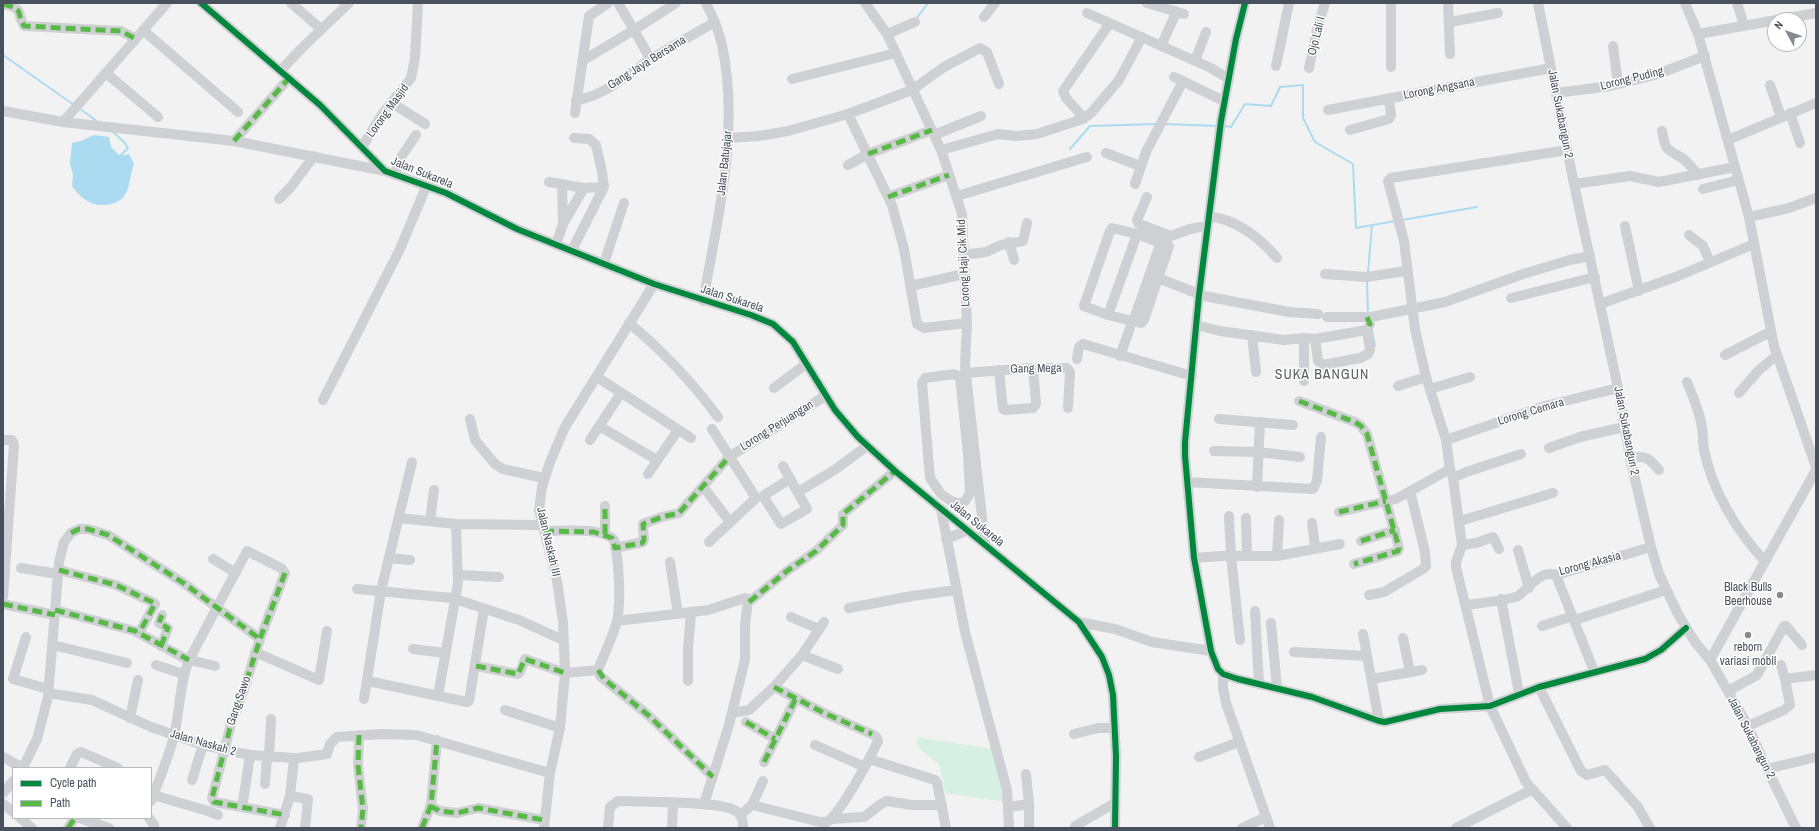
<!DOCTYPE html>
<html>
<head>
<meta charset="utf-8">
<style>
	body { margin:0 }
	#map { position:relative; width:1819px; height:831px; overflow:hidden; background:#f2f2f2; font-family:"Archivo Narrow",sans-serif }
	canvas { display:block }
	.frame { position:absolute; inset:0; border:4px solid #48525f; pointer-events:none }
	.legend { position:absolute; left:12px; top:767px; width:140px; height:52px; box-sizing:border-box; background:#fff; border:1px solid #b6babf; margin:0; padding:5px 7px; list-style:none; font-size:12px; color:#48525f }
	.legend li { display:flex; align-items:center; gap:8px; height:20px }
	.legend b { width:20px; border:1px solid #b6babf }
	.north { position:absolute; left:1767px; top:12px; width:40px; height:40px; box-sizing:border-box; background:#fff; border:1px solid #b6babf; border-radius:50%; rotate:310deg; font-size:11px; font-weight:700; line-height:16px; text-align:center; color:#48525f }
	.north::after { content:''; display:block; margin:auto; width:14px; height:18px; background:#848a92; clip-path:polygon(50% 0,100% 100%,50% 72%,0 100%) }
</style>
</head>
<body>
<div id="map">
<canvas width="1819" height="831"></canvas>
<div class="frame"></div>
<ul class="legend">
<li><b style="height:5px;background:#00873e"></b>Cycle path</li>
<li><b style="height:5px;background:#58b947"></b>Path</li>
</ul>
<div class="north">N</div>
</div>
<script>
const ctx = document.querySelector('canvas').getContext('2d');
ctx.lineJoin = 'round';
function fillPath(path, color) { ctx.fillStyle = color; ctx.fill(path, 'evenodd'); }
function strokePath(path, color, width, dash) { ctx.strokeStyle = color; ctx.lineWidth = width; ctx.lineCap = dash ? 'butt' : 'round'; ctx.setLineDash(dash || []); ctx.stroke(path); }
function label(font, color, halo, rows, align = 'center') {
  ctx.font = font + ' "Archivo Narrow",sans-serif'; ctx.lineWidth = 3; ctx.setLineDash([]); ctx.textBaseline = 'middle'; ctx.strokeStyle = halo; ctx.fillStyle = color; for (const [text, x, y, turn = 0] of rows) {
    ctx.save(); ctx.translate(x, y); ctx.rotate((+turn || 0) * Math.PI / 180); ctx.textAlign = isNaN(turn) ? turn : align; if (halo) ctx.strokeText(text, 0, 0); ctx.fillText(text, 0, 0); ctx.restore();
  }
}
fillPath(new Path2D(`
	M916 737 999 750 1006 802 945 793 939 764 919 749Z`), '#d6f1e3');
fillPath(new Path2D(`
	M94 135 109 137 111 147 120 156 129 154 134 164C130 173 130 190 124 196 122 200 115 203 111 204 94 208 81 200 72 186L73 174 70 164 72 143 81 141Z`), '#abdbf0');
strokePath(new Path2D(`
	M916 19 928 3
	M3 55 74 105
	M79 108 98 122
	M1165 124 1218 126
	M1225 126 1231 127 1245 104 1271 106 1280 87 1303 85V118L1315 142 1353 164 1356 228 1395 221
	M112 131 125 143 128 148 120 156
	M1070 149 1090 126 1156 124
	M1402 220 1477 207
	M1368 273 1372 225
	M1367 280 1368 313
	M1372 331 1375 346`), '#abdbf0', 2);
strokePath(new Path2D(`
	M201 3 320 105 385 171 446 193 517 229 654 284 751 315 773 324 793 342 835 410 858 437 895 471 1079 622 1102 657 1109 675 1113 695 1116 756 1115 828
	M291 3 321 29
	M618 3 634 30 676 3
	M865 3 887 34 934 135 941 150 962 214 967 323 965 366 985 544
	M1147 3 1184 14
	M1245 3 1236 39 1221 121 1199 295 1185 442V456L1194 558 1211 651 1218 669 1223 674 1238 679 1312 697 1379 721 1385 722 1440 709 1490 706 1539 687 1645 659 1661 650 1686 628
	M1448 3 1450 54
	M1538 3 1574 184 1618 388 1630 458 1651 547 1659 574 1678 614 1695 642 1710 660 1748 726 1767 769 1796 828
	M1685 3 1698 34 1749 217 1774 346 1816 467
	M1737 3 1744 25
	M3 4C26 10 15 11 24 26L121 31 136 39
	M1087 13 1211 68 1229 79
	M984 17 995 3
	M1450 22 1498 13
	M143 30 238 112
	M887 34 915 22
	M1698 34 1816 13
	M1161 46 1176 13
	M1613 46 1618 84
	M582 61 634 30 651 60
	M1195 61 1206 32
	M1276 66 1289 3
	M1391 67V3
	M1309 68 1317 29 1325 3
	M280 71 302 48 349 3
	M106 73 158 117
	M1174 77 1224 101
	M792 79 896 53
	M1770 85 1781 117
	M1556 93 1610 86 1655 75 1705 56
	M576 100C601 98 630 73 651 59 672 46 694 34 715 22
	M392 103 425 124
	M1328 110 1551 68
	M3 111 63 122 234 141 385 171
	M575 113 589 16 608 3
	M1790 113 1800 143
	M848 114 892 205 904 249 917 324 924 328 967 323
	M1084 118 1066 98 1063 91 1110 23
	M63 122 167 3
	M1350 130 1389 119 1391 115 1389 99
	M1662 131C1666 151 1665 148 1682 158 1688 162 1693 169 1698 175
	M934 135 981 116
	M729 138 759 136 788 131 848 114 912 90 944 67 980 48 987 52 999 84
	M1728 140 1816 103
	M234 141 289 78
	M362 147 383 113 411 78 415 58 418 3
	M941 150 998 134 1016 136 1037 134 1083 119 1091 113 1119 80 1142 37
	M1567 150 1391 178 1388 181 1404 241 1415 329 1426 377 1446 440 1450 469 1453 478 1462 545 1456 562V567L1490 706 1526 782 1567 828
	M1106 153 1140 166
	M848 165 868 154 932 130
	M395 175 399 160 416 135
	M549 182 584 188 604 187
	M1135 184 1146 152 1183 81
	M1574 184 1630 176 1659 182 1735 167
	M1703 189 1738 180
	M957 196 1087 157
	M888 197 949 175
	M1147 197 1137 220 1139 224 1171 236 1190 229 1207 226
	M279 199 290 188 314 156
	M1209 216C1237 220 1259 237 1277 258
	M1749 217 1789 208 1816 198
	M563 224 584 188
	M1625 226 1639 291
	M1112 228 1137 234 1169 246 1144 320 1141 323 1108 315 1084 306 1110 231Z
	M1689 235 1703 246 1710 262
	M1009 242 1014 260
	M556 244 563 224 562 184
	M572 250 604 187 602 172 596 145 589 139 574 138
	M963 255 986 252 1001 245 1023 241 1027 223
	M604 263 624 203
	M1325 274 1366 277 1406 271
	M1150 275 1204 296 1289 312 1318 314
	M910 286 964 274
	M1511 298 1595 277
	M703 301C718 217 740 130 722 45 719 30 713 17 706 3
	M1600 304 1678 276 1754 244
	M1108 315 1137 234
	M1327 317H1371L1445 302 1523 274 1570 260 1590 256
	M1133 322 1161 242
	M629 323C663 351 692 382 718 417
	M1196 325 1220 331 1284 340 1304 338 1315 339 1367 330
	M1252 335 1256 372
	M1304 338V381
	M1315 339 1318 361 1323 365 1360 358 1368 354 1370 350 1367 330 1370 324
	M1725 355 1770 332
	M1120 356 1130 328
	M1077 359 1079 347 1083 344 1192 376
	M999 370 1003 409 1005 410 1033 408 1036 404 1033 368
	M965 373 1033 368H1067L1070 372 1068 408
	M954 374 960 377 968 454 970 493 965 501 961 504 951 501 941 494 930 478 922 383 925 378Z
	M597 377 691 438
	M1687 382C1693 397 1700 412 1702 428 1703 435 1703 443 1704 450 1712 490 1737 532 1765 561
	M1398 386 1426 377
	M774 388 806 364
	M1430 389 1470 377
	M1739 393 1759 370 1777 355
	M323 400 400 249 426 187
	M1299 401 1355 422 1361 426 1367 434 1399 548 1398 551 1354 564
	M470 419 475 440 495 464 503 469 544 478
	M1219 419 1293 425
	M599 426 657 460
	M3 440H12L14 445 3 597
	M590 440 621 393
	M1446 440 1545 406 1618 388
	M1549 448 1580 437 1624 427
	M1214 451 1258 452 1300 457
	M1630 458C1646 455 1649 458 1659 470
	M783 466 807 509 781 524 763 496 790 479
	M648 474 678 430
	M1453 478 1466 472 1521 454
	M1187 482 1313 489 1317 481 1321 437
	M1257 487 1260 422
	M705 489 730 522
	M798 492 836 469 867 446
	M941 509 965 632 1007 790 1009 828
	M1339 512 1396 499 1450 469
	M1229 516 1231 556 1240 640
	M399 518 456 524 542 525
	M1246 518 1247 556
	M430 521 434 490
	M1460 521 1553 493
	M1312 523 1315 547
	M544 531C562 531 602 527 614 540 619 559 621 602 617 621 613 637 604 654 598 670L600 676 648 715 713 777
	M605 534V506
	M946 539 968 530
	M1361 541 1395 530
	M709 542 756 498 712 429
	M1462 545 1476 543 1493 537 1499 549
	M615 548 643 542 644 540 643 524 662 517 679 513 729 457 825 396
	M1518 550 1529 588
	M1277 556 1279 520
	M389 558 410 560
	M1194 558 1221 556H1277L1340 544
	M213 559 236 573
	M670 562 678 614
	M21 568 58 574
	M59 570 116 585 154 603 155 604 139 633
	M459 575 499 577
	M1556 575 1594 671
	M357 589 452 598 519 620 563 640
	M1369 595 1384 592 1423 569 1426 566 1425 552 1410 491
	M1501 599 1519 693
	M749 602 787 571 816 551 843 525V514L895 471
	M3 604 55 615
	M1466 605C1474 604 1513 599 1518 596 1529 588 1541 569 1556 575L1651 547
	M849 608 912 596 957 590
	M55 610 135 631 186 659 215 666
	M1255 611 1259 684
	M791 617 819 629
	M1575 620 1666 590
	M617 621 708 610 745 598 748 599 745 626V659L741 676 729 725 704 804
	M1079 622 1115 629 1152 642 1211 651
	M1271 623 1277 688
	M1542 626 1573 616
	M1363 634 1379 721
	M26 637 13 679 48 689
	M1403 638 1410 672
	M53 645 127 663
	M161 646 168 628 159 623 162 615
	M413 649 445 653
	M255 652 319 680 327 631
	M1294 652 1367 656
	M802 655 838 669
	M1710 660 1816 470
	M156 665 183 674
	M476 666 518 674 520 672 525 659 565 673 598 670
	M1223 674V688L1226 703 1270 828
	M1372 679 1422 670
	M1785 679 1816 675
	M368 681 467 702 469 701 484 609
	M688 681V649L691 613
	M1539 687 1581 771 1587 775 1605 770 1638 807 1650 828
	M1728 691 1757 675 1784 626H1786L1802 645
	M48 693 92 700 151 727 203 745 250 755 294 758 290 796 280 828
	M438 696 458 583 456 524
	M364 699 381 591 412 462
	M505 710 560 728
	M732 713 749 710 774 687 802 655 824 622
	M130 718 138 680
	M746 722 775 739
	M1748 726 1784 710 1790 705 1785 679 1781 665
	M1074 734 1098 728H1114
	M359 735 358 766 363 809 361 828
	M815 745 865 767
	M3 757 23 768
	M269 757 271 719
	M1199 757 1239 742
	M298 758 327 754 330 744 337 737 382 734 416 735 550 773
	M869 759 935 780 937 783 946 828
	M764 762 796 698
	M23 768 37 739 48 697 59 562 64 542 71 533 79 529H88L108 535 182 582 260 639
	M70 768 77 754 81 752 118 768
	M1767 769 1816 757
	M1026 774 1029 804V828
	M192 780 203 745
	M265 784 267 757
	M3 793 13 781
	M153 795 208 811 218 815
	M290 796 308 799 305 828
	M151 801C159 780 168 759 174 736 180 711 179 685 189 660L247 551 281 568 285 573 260 639 242 695 231 724 212 798 214 802 285 815
	M243 802 250 755
	M3 804 13 812
	M752 805 820 822H827C841 813 870 758 878 741L877 738 874 735 826 714 774 687
	M430 806 440 811 457 813 478 808 544 820
	M1009 807 1029 804
	M740 815 752 805 763 781
	M20 818 32 828
	M79 818 109 828
	M149 818 154 825V828
	M831 819 864 817 881 804 887 801 912 805H942
	M1075 826 1115 803
	M68 828 75 818
	M422 828 431 805 437 740
	M544 828 550 773 560 728 565 673 563 622 557 581 539 510 542 487 550 462 565 427 654 284
	M608 828 610 807 618 801C639 802 720 801 734 810 742 814 743 820 743 828
	M672 828 673 803
	M1242 828 1266 817
	M1456 828 1531 790`), '#ced0d3', 10);
strokePath(new Path2D(`
	M3 4C26 10 15 11 24 26L121 31 136 39
	M234 141 289 78
	M868 154 932 130
	M888 197 949 175
	M1367 317 1370 324 1367 330
	M1299 401 1355 422 1361 426 1367 434 1399 548 1398 551 1354 564
	M1339 512 1386 501
	M544 531 594 532 612 538 615 548 642 543 644 540 643 524 662 517 679 513 729 457
	M71 533 79 529H88L108 535 182 582 260 639
	M605 534V506
	M1361 541 1395 530
	M59 570 116 585 154 603 155 604 139 633
	M285 573 260 639 242 695 231 724 212 798 214 802 285 815
	M749 602 787 571 816 551 843 525V514L895 471
	M3 604 55 615
	M55 610 135 631 189 660
	M161 646 168 628 159 623 162 615
	M476 666 518 674 525 659 565 673
	M598 670 604 679 648 715 713 777
	M774 687 826 714 872 734
	M746 722 775 739
	M359 735 358 766 363 809 361 828
	M764 762 796 698
	M430 806 440 811 457 813 478 808 544 820
	M68 828 75 818
	M422 828 431 805 437 740`), '#58b947', 5, [10, 5]);
strokePath(new Path2D(`
	M201 3 320 105 385 171 446 193 517 229 654 284 751 315 773 324 793 342 835 410 858 437 895 471 1079 622 1102 657 1109 675 1113 695 1116 756 1115 828
	M1245 3 1236 39 1221 121 1199 295 1185 442V456L1194 558 1211 651 1218 669 1223 674 1238 679 1312 697 1379 721 1385 722 1440 709 1490 706 1539 687 1645 659 1661 650 1686 628`), '#00873e', 6);
for (const [x, y, r, color] of [
	[1780,595,4,"#848a92"],
	[1748,635,4,"#848a92"]
]) { const dot = new Path2D(); dot.arc(x, y, r, 0, 2 * Math.PI); ctx.fillStyle = color; ctx.fill(dot); strokePath(dot, '#fff', 1.5); }
label('12px', '#48525f', '#fff', [
	["Ojo Lali I",1317,36,-76],
	["Gang Jaya Bersama",647,63,-32],
	["Lorong Puding",1632,79,-14],
	["Lorong Angsana",1439,89,-11],
	["Lorong Masjid",388,111,-54],
	["Jalan Sukabangun 2",1560,114,79],
	["Jalan Batujajar",725,163,-84],
	["Jalan Sukarela",422,173,22],
	["Lorong Haji Cik Mid",964,263,-93],
	["Jalan Sukarela",732,299,18],
	["Gang Mega",1036,369,-1],
	["Lorong Cemara",1531,412,-17],
	["Lorong Perjuangan",777,426,-32],
	["Jalan Sukabangun 2",1626,431,79],
	["Jalan Sukarela",977,524,39],
	["Jalan Naskah III",548,542,77],
	["Lorong Akasia",1590,564,-15],
	["Gang Sawo",239,701,-71],
	["Jalan Sukabangun 2",1751,738,63],
	["Jalan Naskah 2",203,743,16]
]);
label('12px', '#48525f', '#fff', [
	["Black Bulls",1772,588],
	["Beerhouse",1772,602],
	["reborn",1748,648,"center"],
	["variasi mobil",1748,662,"center"]
], 'right');
ctx.letterSpacing = '1px';
label('14px', '#5d6066', '#fff', [
	["SUKA BANGUN",1322,375]
]);
ctx.letterSpacing = '0px';
</script>
</body>
</html>
